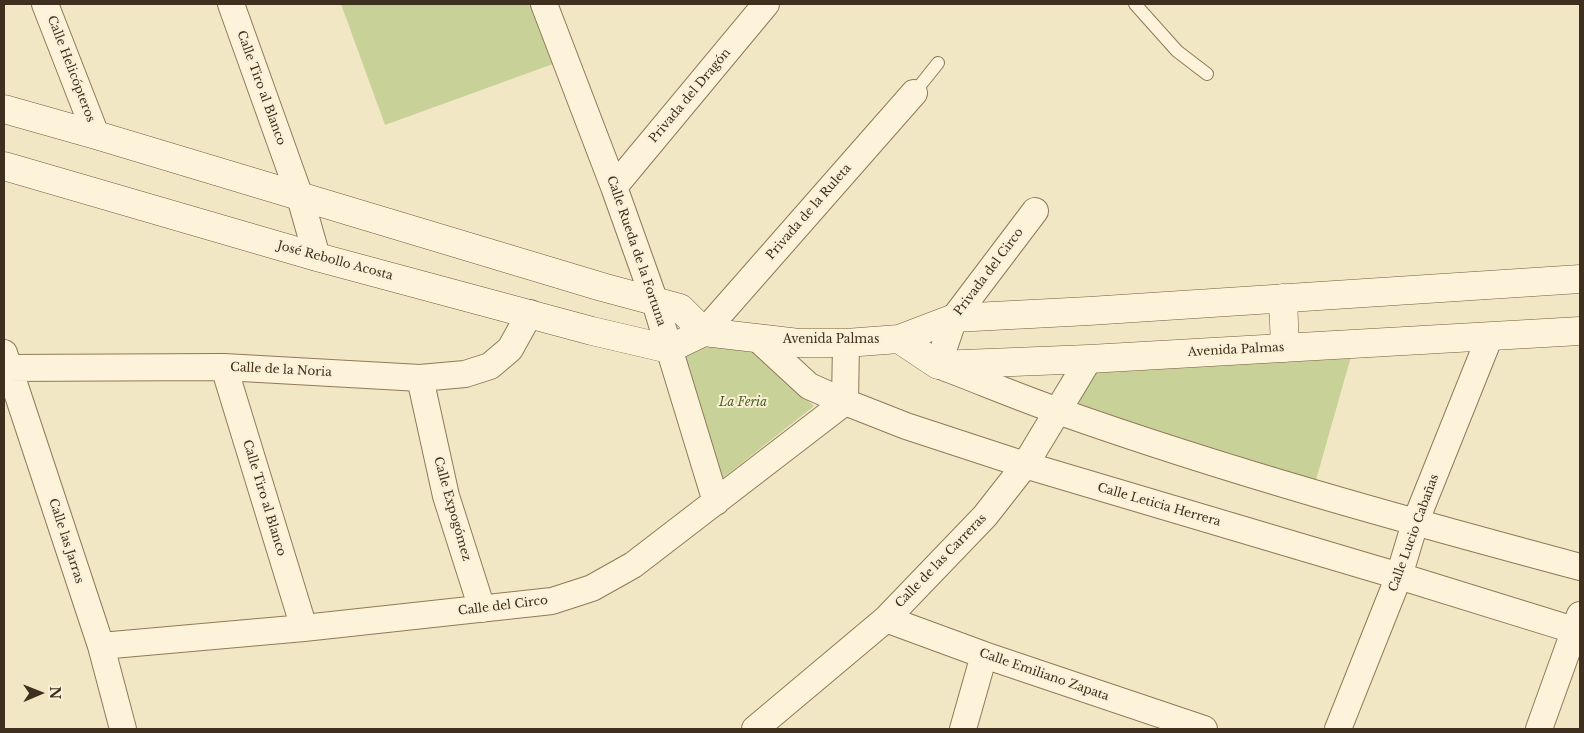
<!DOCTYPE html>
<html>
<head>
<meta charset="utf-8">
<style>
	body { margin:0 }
	#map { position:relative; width:1584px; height:733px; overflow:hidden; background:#f2e7c5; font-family:"Libre Baskerville",serif }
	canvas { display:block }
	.frame { position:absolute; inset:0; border:5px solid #3f2f1e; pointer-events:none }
	.north { position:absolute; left:15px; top:668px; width:50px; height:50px; -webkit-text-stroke:4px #f9f0d6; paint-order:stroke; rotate:89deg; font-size:14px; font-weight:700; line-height:20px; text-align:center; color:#3f2f1e }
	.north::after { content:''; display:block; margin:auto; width:18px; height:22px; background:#3f2f1e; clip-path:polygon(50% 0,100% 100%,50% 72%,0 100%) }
</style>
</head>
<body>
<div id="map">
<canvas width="1584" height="733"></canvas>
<div class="frame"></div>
<div class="north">N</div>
</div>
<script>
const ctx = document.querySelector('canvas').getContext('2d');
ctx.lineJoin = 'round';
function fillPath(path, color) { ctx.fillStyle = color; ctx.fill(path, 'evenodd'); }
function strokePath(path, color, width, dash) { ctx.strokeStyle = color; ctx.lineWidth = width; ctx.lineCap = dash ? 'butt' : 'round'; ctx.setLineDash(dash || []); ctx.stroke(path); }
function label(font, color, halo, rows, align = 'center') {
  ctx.font = font + ' "Libre Baskerville",serif'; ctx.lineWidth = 4; ctx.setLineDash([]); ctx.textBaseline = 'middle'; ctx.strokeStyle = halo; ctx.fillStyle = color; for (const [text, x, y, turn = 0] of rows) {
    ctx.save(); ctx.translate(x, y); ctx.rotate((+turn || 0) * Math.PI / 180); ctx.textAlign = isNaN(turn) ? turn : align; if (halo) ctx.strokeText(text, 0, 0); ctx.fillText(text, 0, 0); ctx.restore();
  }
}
fillPath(new Path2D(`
	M341 4H542L564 60 385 125Z
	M711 344 755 353 814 406 719 481 681 355Z
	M1352 353 1316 480 1078 406 1093 366Z`), '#c8d298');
const lane = new Path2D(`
	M1135 4 1177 51 1207 74
	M914 93 938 63`);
const street = new Path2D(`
	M45 4 96 135
	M231 4 300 197 317 257
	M544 4 614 187 655 302 716 502
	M614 187 766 4
	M1035 211 954 318 938 365C978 380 1018 397 1058 411 1230 472 1405 520 1580 567
	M704 332 914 93
	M758 339 809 386 845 402 906 426 1025 465 1399 576 1580 632
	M4 353 101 646 123 729
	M224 367 304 628
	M4 368 224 367 420 378 465 374 490 366 510 349 530 313
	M420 378 446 496 482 609
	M886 619 984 655 1204 729
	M101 646 304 628 552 601 592 588 633 565 845 402 846 343
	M755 729 886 619 985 516 1025 465 1089 359
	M963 729 984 655
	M1338 729 1399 576 1415 523 1490 336
	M1539 729 1580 615`);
const secondary = new Path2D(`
	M4 109 96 135 602 287 680 308 704 332
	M4 166 317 257 592 331 669 349 704 332 799 343H846L899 339 954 318 1089 311 1580 279
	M1283 298 1285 348
	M899 339 938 365 1089 359 1580 331`);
strokePath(lane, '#907959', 14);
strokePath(street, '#907959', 28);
strokePath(secondary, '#725a3c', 29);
strokePath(lane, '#fcf3da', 12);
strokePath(street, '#fcf3da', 26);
strokePath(secondary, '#fcf3da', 28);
label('12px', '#3f2f1e', '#f9f0d6', [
	["Calle Helicópteros",71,69,69],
	["Calle Tiro al Blanco",261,88,70],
	["Privada del Dragón",690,96,-50],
	["Privada de la Ruleta",809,212,-49],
	["Calle Rueda de la Fortuna",636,251,71],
	["José Rebollo Acosta",335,261,15],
	["Privada del Circo",989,272,-53],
	["Avenida Palmas",831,340],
	["Avenida Palmas",1236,350,-3],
	["Calle de la Noria",281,370,3],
	["Calle Tiro al Blanco",264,498,73],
	["Calle Leticia Herrera",1159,505,16],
	["Calle Expogómez",452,509,74],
	["Calle Lucio Cabañas",1414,533,-70],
	["Calle las Jarras",66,541,72],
	["Calle de las Carreras",941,561,-46],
	["Calle del Circo",503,606,-7],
	["Calle Emiliano Zapata",1044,675,19]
]);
label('italic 12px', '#4b5d23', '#f9f0d6', [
	["La Feria",743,403]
]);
</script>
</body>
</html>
